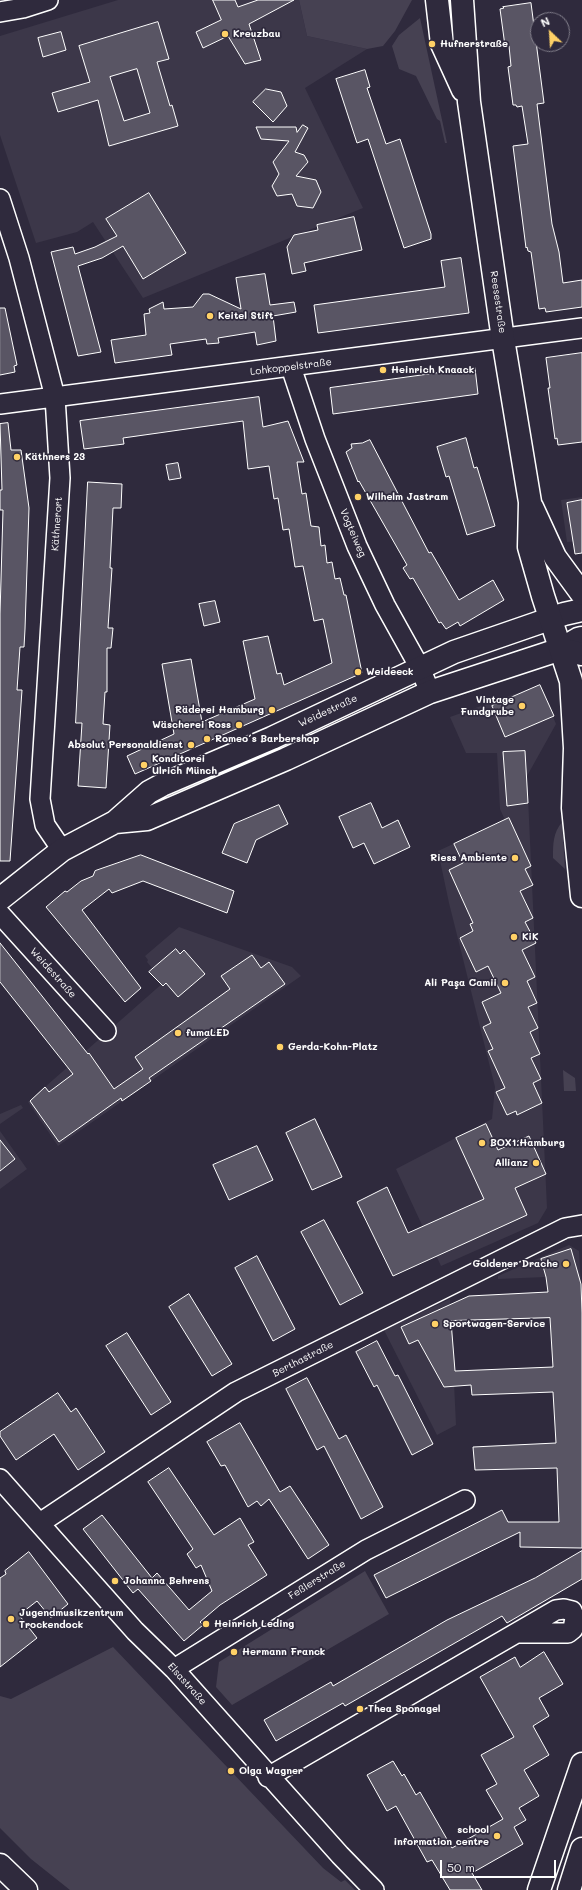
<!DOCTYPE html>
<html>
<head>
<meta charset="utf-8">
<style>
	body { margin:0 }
	#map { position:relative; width:582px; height:1890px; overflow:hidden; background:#2f2a3d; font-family:Mali,sans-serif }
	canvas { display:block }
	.north { position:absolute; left:530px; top:12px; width:40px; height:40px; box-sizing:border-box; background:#2f2a3d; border:1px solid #827f8b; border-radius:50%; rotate:335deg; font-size:11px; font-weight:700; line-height:16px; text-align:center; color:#fff }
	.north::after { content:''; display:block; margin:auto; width:14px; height:18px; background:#ffd166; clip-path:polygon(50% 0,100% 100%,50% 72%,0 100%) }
	.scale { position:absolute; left:440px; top:1860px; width:116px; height:18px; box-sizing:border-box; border:2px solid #fff; border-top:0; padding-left:5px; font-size:12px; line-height:14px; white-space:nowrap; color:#fff; -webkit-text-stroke:3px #2f2a3d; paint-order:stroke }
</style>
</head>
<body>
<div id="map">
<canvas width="582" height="1890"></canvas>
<div class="north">N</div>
<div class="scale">50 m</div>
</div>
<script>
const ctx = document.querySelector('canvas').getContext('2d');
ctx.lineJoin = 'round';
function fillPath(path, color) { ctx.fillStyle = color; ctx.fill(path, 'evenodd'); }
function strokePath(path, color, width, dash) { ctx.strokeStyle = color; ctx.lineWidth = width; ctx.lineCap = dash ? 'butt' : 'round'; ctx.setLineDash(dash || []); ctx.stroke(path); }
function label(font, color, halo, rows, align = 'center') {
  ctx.font = font + ' Mali,sans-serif'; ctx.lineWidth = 3.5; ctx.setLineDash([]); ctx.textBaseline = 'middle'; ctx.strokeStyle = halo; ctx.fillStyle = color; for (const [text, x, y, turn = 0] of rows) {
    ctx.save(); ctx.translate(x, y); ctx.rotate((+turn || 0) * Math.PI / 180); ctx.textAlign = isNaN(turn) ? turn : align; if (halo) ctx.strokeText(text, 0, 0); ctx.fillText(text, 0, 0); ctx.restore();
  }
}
fillPath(new Path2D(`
	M118 0H299L307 36 367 49 305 88 363 208 143 298 93 222 77 232 36 243 0 135V36Z
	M582 497V541L567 542 561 500Z
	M540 685 556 724 527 776 547 1208 538 1223 441 1266 396 1169 492 1119 495 1087 449 903 438 851 505 820 500 809 497 753H466L450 717Z
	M179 927 292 967 301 976 58 1146 28 1102 164 982 147 962 148 960 145 956Z
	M21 1105 23 1108 0 1124V1114Z
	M0 1131 27 1169 0 1189Z
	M569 1245 579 1251 581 1284 546 1282V1277L498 1279V1276Z
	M450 1299 456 1425 437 1435 384 1330Z`), '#3c3749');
fillPath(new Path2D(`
	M299 0H412L395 31 383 46 367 49 307 36Z
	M420 18 447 143H445L440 121 437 119 416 76 399 69 392 46 399 35Z
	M562 822 565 869 553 858C553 844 553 833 562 822Z
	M563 1070 575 1078 576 1091H564Z
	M365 1571 389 1614 232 1705 216 1687 219 1662Z
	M113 1647 323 1868 341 1882 345 1880 355 1890H70L31 1859 0 1828V1696L11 1699Z`), '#464152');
const building = new Path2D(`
	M213 0H235L238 7 258 0H294L249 24 261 60 245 64 228 36 203 48 196 32 221 20Z
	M531 3 544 103 537 104 552 224 559 252 563 283 582 280V307L546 312 545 308 539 309 531 252 528 251 527 247 526 248 513 146 528 144 522 106 517 107 516 105H513L508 67 511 66 509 46H505L500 9 504 8 503 7Z
	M158 22 169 59 157 62 170 106 172 105 178 126 109 146 98 100 58 112 52 93 90 82 79 46ZM137 69 150 113 124 121 110 77Z
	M61 32 66 50 43 57 38 38Z
	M365 70 370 87 367 88 386 144 400 139 431 234V239L404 248 368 139 357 143 336 79Z
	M266 89 281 92 287 106 273 122 253 102Z
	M303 125 308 128 295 152 304 155 308 162 296 176 316 180 321 192 313 208 297 206 292 194 277 196 272 186 279 174 273 162 289 141 261 139 256 127H296L297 132Z
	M149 193 186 253 143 279 123 246 102 258 78 266 101 352 78 356 51 252 73 247 75 254 95 247 117 236 106 219Z
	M354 217 362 250 304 263 306 271 292 274 287 247 294 235 318 230 317 225Z
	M461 258 469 313 318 333 314 305 445 287 441 261Z
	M265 274 270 305 294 302 296 312 273 316 276 341 257 345 255 332 218 338 219 343 207 344 206 339 170 344 172 355 115 363 111 340 146 335 144 314 150 313 149 309 163 302 164 309 193 307 203 294H209L241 309 236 278Z
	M0 308H5L17 365 14 366 15 372 0 375Z
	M582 353V442L558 445 557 438 555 439 548 388H550L546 358Z
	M475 368 478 394 333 414 330 388Z
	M259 397 263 427 288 421 304 462H297L302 494 306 493 311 526 319 527 321 546 325 545 327 563 332 562 335 579 340 578 344 595H346L362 673 135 774 127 756 174 734 162 664 191 659 202 722 255 699 243 641 268 636 277 674 281 673 284 685 332 663 323 619 314 621 303 566 295 567 289 529 283 530 278 498 274 499 269 466 248 469 243 421 123 438 124 444 84 449 80 421Z
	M8 423 11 450H21L29 508 25 629 24 647H20L17 690H22L10 861H0V614L3 510H0V490H2L0 424Z
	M466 438 474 468 477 467 495 526 467 535 449 476 446 477 437 447Z
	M370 440 429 553 431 552 459 600 493 580 504 600 460 626 458 622 446 629 441 622 439 623 413 578 410 579 403 568 407 565 359 481 358 482 346 452 352 448 351 444 362 443Z
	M178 463 181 478 169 480 166 465Z
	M88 482 122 484 121 508H113L110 568H112L108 628H113L111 648H107V692H105L103 724 110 725 106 788 78 786 82 723H76Z
	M582 500V553L575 554 567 503Z
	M215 601 220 622 204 626 199 604Z
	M540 685 554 716 505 737 492 706Z
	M525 751 528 803 507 806 503 752Z
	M371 803 382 828 398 820 410 847 374 864 364 843 353 848 339 817Z
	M279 805 288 824 256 840 247 863 222 853 234 824Z
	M509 818 531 866 525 869 533 885 520 891 533 918 525 922 536 943 522 950 535 977 527 981 537 1003 528 1007 538 1028 530 1032 540 1054 531 1058 541 1079 533 1083 542 1103 517 1115 516 1111 507 1115 496 1092 505 1088 488 1051 493 1049 483 1027 491 1023 482 1002 501 993 488 966 476 972 460 938 473 931 470 924 473 923 449 870 463 863 454 844Z
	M141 855 234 891 227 913 143 881 112 893 109 889 82 910 141 988 125 1002 46 907 65 891 67 892 81 881 93 876 95 871Z
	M0 943 88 1054 89 1053 114 1089 143 1069 135 1057 230 989 221 976 252 955 261 968 269 962 285 984 149 1078 151 1081 122 1101 121 1098 59 1142 30 1101 45 1087 49 1092 73 1074 0 982Z
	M176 949 180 954 184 950 205 974 178 997 166 983 163 986 149 972Z
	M315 1119 342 1177 312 1190 286 1133Z
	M486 1124 498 1150 529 1136 546 1174 515 1188 527 1215 393 1276 357 1202 387 1187 408 1233 484 1199 456 1138Z
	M0 1140 15 1159 0 1171Z
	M257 1146 273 1180 229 1200 213 1165Z
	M324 1220 363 1293 340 1305 301 1232Z
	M571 1249 581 1284 582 1313V1548L520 1547V1532L386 1598 374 1575 502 1510 508 1522H559L557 1468 475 1470 473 1447 556 1443 553 1392 472 1395 471 1385 444 1387 418 1340 409 1344 401 1327 469 1296 548 1292 546 1277 541 1259ZM550 1318 553 1367 455 1371 451 1321Z
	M257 1256 295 1329 273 1341 235 1268Z
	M189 1294 232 1364 212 1376 169 1307Z
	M127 1333 171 1402 151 1415 106 1346Z
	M377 1341 395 1376 398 1375 433 1444 412 1455 377 1385 374 1387 356 1352Z
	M307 1378 339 1439 346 1435 383 1507 361 1519 324 1446 317 1450 286 1389Z
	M58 1393 71 1412 76 1408 105 1452 78 1470 54 1434 16 1460 0 1436V1432Z
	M240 1423 280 1492 290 1486 329 1545 308 1559 269 1499 261 1506 257 1501 248 1507 225 1465 221 1466 207 1442Z
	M169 1468 214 1535 240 1518 254 1542 248 1545 267 1575 220 1605 200 1622 203 1625 184 1641 138 1589 133 1593 83 1529 102 1515 152 1578 157 1573 189 1610 212 1591 201 1565 196 1568 187 1554 193 1549 148 1482Z
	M582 1551V1579L507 1623 502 1616 345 1706 343 1703 276 1741 264 1720 331 1682 333 1686 447 1620 535 1578Z
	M29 1552 68 1604 51 1618 37 1601 19 1615 37 1638 0 1667V1578L6 1574 5 1571Z
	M544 1652 563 1684 539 1698 549 1716 533 1726 549 1755 524 1770 539 1796 519 1808 526 1820 514 1827 523 1844 472 1873 482 1890H450L432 1860 427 1862 396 1806 387 1811 367 1775 393 1761 402 1776 404 1774 416 1795 420 1792 452 1848 503 1819 486 1790 497 1784 481 1755 514 1737 480 1677 515 1657 520 1667Z`);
fillPath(building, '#595564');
strokePath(building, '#fff', 1);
const minor = new Path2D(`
	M0 12 23 8 48 0
	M0 199 19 258 55 397 60 478 40 799 45 825 62 850
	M291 367 315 439 357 546 385 605 420 668 430 692
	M0 404 582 328
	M0 914 106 1031
	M0 1479 135 1631 174 1669 340 1855 374 1890
	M40 1523 236 1392 565 1228 582 1225
	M174 1669 366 1550 465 1500
	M268 1777 556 1610 564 1609 572 1611 575 1618 573 1629 568 1633H517`);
const tertiary = new Path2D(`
	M115 822 147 819 286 759 430 692 561 649 578 639 582 638
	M0 899 62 850 115 822 149 792 162 785 272 738 454 652 564 614 582 610`);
const secondary = new Path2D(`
	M437 0 442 44 463 90
	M462 0 469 102 503 339 530 502 529 547 543 596 571 681 575 748 573 808 582 896
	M532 507 555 557 582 594
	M561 649 582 654
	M0 1865 26 1890`);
const primary = new Path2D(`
	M539 1890 582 1764
	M569 1890 582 1849`);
strokePath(minor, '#fff', 22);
strokePath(tertiary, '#fff', 25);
strokePath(secondary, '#fff', 25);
strokePath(primary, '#fff', 25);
strokePath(minor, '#2f2a3d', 19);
strokePath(tertiary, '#2f2a3d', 22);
strokePath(secondary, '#2f2a3d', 22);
strokePath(primary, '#2f2a3d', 22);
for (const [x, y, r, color] of [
	[225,34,4,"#ffd166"],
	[432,44,4,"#ffd166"],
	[210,316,4,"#ffd166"],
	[383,370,4,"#ffd166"],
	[17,457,4,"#ffd166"],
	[358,497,4,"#ffd166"],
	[358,672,4,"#ffd166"],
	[522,706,4,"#ffd166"],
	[272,710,4,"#ffd166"],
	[239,725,4,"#ffd166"],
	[207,739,4,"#ffd166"],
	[191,745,4,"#ffd166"],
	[144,765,4,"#ffd166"],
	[515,858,4,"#ffd166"],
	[514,937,4,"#ffd166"],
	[505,983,4,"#ffd166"],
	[178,1033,4,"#ffd166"],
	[280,1047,4,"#ffd166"],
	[482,1143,4,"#ffd166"],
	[536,1163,4,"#ffd166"],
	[566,1264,4,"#ffd166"],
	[435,1324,4,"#ffd166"],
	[115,1581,4,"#ffd166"],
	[11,1619,4,"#ffd166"],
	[206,1624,4,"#ffd166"],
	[234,1652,4,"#ffd166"],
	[360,1709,4,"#ffd166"],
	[231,1771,4,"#ffd166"],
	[497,1836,4,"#ffd166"]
]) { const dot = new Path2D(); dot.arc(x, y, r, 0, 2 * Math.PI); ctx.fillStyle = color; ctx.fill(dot); strokePath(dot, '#2f2a3d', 1.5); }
label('bold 10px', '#fff', '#2f2a3d', [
	["Kreuzbau",233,34],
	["Hufnerstraße",440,44],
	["Keitel Stift",218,316],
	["Heinrich Knaack",391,370],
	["Käthners 23",25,457],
	["Wilhelm Jastram",366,497],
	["Weideeck",366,672],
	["Vintage",514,700,"right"],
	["Fundgrube",514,712,"right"],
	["Räderei Hamburg",264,710,"right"],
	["Wäscherei Ross",231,725,"right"],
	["Romeo´s Barbershop",215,739],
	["Absolut Personaldienst",183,745,"right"],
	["Konditorei",152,759],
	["Ulrich Münch",152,771],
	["Riess Ambiente",507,858,"right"],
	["KiK",522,937],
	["Ali Paşa Camii",497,983,"right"],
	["fumaLED",186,1033],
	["Gerda-Kohn-Platz",288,1047],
	["BOX1.Hamburg",490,1143],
	["Allianz",528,1163,"right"],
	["Goldener Drache",558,1264,"right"],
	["Sportwagen-Service",443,1324],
	["Johanna Behrens",123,1581],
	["Jugendmusikzentrum",19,1613],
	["Trockendock",19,1625],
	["Heinrich Leding",214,1624],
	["Hermann Franck",242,1652],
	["Thea Sponagel",368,1709],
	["Olga Wagner",239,1771],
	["school",489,1830,"right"],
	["information centre",489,1842,"right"]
], 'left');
label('10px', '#fff', '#2f2a3d', [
	["Reesestraße",498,302,82],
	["Lohkoppelstraße",291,367,-7],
	["Käthnerort",57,524,-86],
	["Vogteiweg",353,533,67],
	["Weidestraße",328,711,-25],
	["Weidestraße",53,973,48],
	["Berthastraße",303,1359,-27],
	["Feßlerstraße",317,1580,-32],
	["Elsastraße",187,1684,48]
]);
</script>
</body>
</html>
